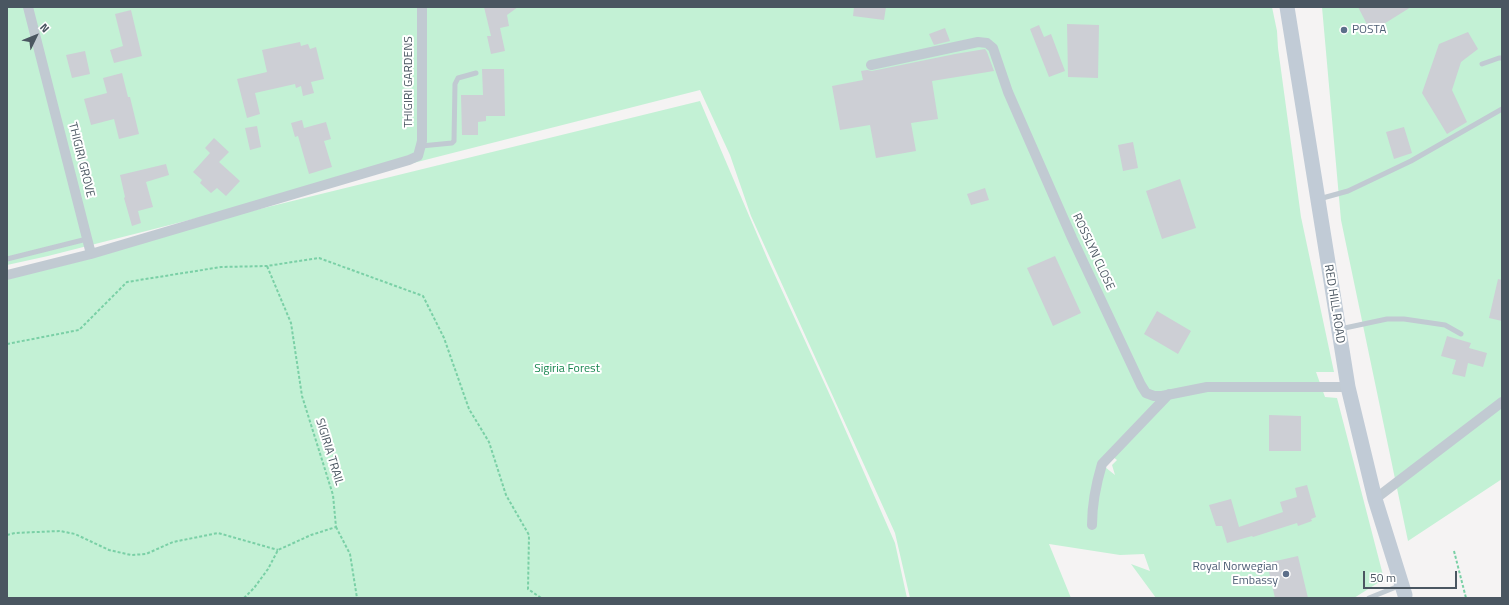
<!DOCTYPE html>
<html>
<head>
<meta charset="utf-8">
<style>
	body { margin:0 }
	#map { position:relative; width:1509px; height:605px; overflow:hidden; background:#f5f3f3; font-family:"Titillium Web",sans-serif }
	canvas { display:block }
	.frame { position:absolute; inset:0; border:8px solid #4a5661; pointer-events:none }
	.north { position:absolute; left:16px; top:16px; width:40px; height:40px; -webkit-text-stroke:3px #fff; paint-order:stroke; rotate:47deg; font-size:11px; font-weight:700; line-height:16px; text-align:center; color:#4a5661 }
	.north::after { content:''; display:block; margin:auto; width:14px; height:18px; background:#4a5661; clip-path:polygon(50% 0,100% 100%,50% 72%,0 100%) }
	.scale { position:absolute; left:1363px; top:571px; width:94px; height:18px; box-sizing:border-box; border:2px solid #4a5661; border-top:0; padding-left:5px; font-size:12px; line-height:14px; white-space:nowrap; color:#4a5661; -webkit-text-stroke:3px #fff; paint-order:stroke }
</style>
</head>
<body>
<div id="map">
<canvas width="1509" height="605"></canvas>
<div class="frame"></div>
<div class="north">N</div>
<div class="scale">50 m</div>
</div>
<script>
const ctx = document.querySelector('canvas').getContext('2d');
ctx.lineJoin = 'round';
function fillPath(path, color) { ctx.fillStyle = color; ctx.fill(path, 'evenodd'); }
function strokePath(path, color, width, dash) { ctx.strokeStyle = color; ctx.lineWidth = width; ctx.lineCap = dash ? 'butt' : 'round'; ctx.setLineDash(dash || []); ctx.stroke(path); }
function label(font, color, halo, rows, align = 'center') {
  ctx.font = font + ' "Titillium Web",sans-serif'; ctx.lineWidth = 4; ctx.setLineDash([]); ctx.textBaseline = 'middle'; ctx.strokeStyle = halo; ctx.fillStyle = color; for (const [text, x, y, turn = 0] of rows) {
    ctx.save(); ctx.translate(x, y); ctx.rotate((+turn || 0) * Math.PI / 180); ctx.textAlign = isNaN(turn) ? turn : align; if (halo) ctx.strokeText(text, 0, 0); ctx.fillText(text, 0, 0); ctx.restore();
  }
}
fillPath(new Path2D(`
	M7 7H1272L1277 31 1278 48 1301 217 1334 372H1316L1325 397 1337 398 1384 579 1354 598H1156L1131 564 1150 571 1144 554 1120 555 1049 544 1071 598H910L895 533 751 216 730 155 700 90 48 256 7 265ZM1109 454 1117 460 1112 465 1115 475 1100 463Z
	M1322 7H1502V479L1408 541 1341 220Z
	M700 101 768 260 834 404 895 543 907 598H7V271Z`), '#c3f1d5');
fillPath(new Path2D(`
	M484 7H518L507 15 509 26 500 28 505 51 491 54 487 36H491Z
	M854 7H886L884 20 853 16Z
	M1358 7H1411L1371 32Z
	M131 10 142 56 114 63 110 50 123 46 115 14Z
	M1067 24 1099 25 1098 78 1068 77Z
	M1039 25 1044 37 1051 34 1065 71 1049 77 1030 29Z
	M945 28 950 41 934 45 929 34Z
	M1468 32 1478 49 1461 62 1452 90 1467 122 1447 134 1422 93 1439 44Z
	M300 42 301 46 308 44 310 49 316 47 324 79 311 82 314 93 303 96 301 86 296 88 295 84 255 93 260 114 247 118 237 79 267 72 262 50Z
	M985 49 987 52 994 71 932 81 938 119 911 123 916 151 876 158 870 125 840 130 832 86 863 80 861 71 867 70 872 71 955 54Z
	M85 51 90 74 72 78 66 55Z
	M482 69H504L505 116H486V121L478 122V135H462L461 95H483Z
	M122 73 128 97H130L139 134 119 139 114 119 91 125 84 99 107 93 103 78Z
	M302 120 304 128 326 122 331 139 324 141 332 167 309 174 298 136 295 137 291 123Z
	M257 126 261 147 250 150 245 128Z
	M1404 127 1412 153 1394 159 1386 132Z
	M214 138 229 152 219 162 240 181 226 196 217 188 211 193 200 183 202 180 193 172 210 153 205 148Z
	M1133 142 1138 168 1123 171 1118 145Z
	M166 164 169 175 146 182 153 207 138 211 141 223 132 226 124 198 125 197 120 175Z
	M1180 179 1196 228 1162 239 1146 191Z
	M985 188 989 200 971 205 967 194Z
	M1055 256 1081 313 1053 326 1027 268Z
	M1498 279 1502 280V321L1489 318Z
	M1157 311 1191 331 1178 354 1144 334Z
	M1447 336 1471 343 1469 348 1487 353 1483 367 1468 363 1465 377 1452 374 1456 360 1441 356Z
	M1269 415 1301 416V451H1269Z
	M1307 485 1316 517 1311 519 1312 521 1298 526 1297 523 1253 537 1252 536 1227 543 1222 526H1216L1209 505 1231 499 1239 527 1283 512 1280 502 1297 497 1295 488Z
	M1298 556 1308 598H1275L1267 563Z`), '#cdcfd5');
strokePath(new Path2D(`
	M7 344 79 330 127 282 221 267 267 266 319 258 423 296 444 338 469 409 489 442 506 495 529 535 528 589 541 598
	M336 527 350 554 357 598
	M7 535 15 533 60 531 75 534 109 550 131 555 146 554 173 542 218 533 278 550
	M1454 551 1466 598
	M244 598 254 588 268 569 278 550 311 535 336 527 333 495 302 396 291 323 267 266`), '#7ad0a6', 2, [3, 2]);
strokePath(new Path2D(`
	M1482 64 1499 58H1502
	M421 146 452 143 454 141 455 84 458 78 476 73
	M1319 199 1348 191 1411 161 1502 109
	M7 259 87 239
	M1340 329 1387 319H1404L1445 325 1461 334
	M1369 598 1401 585`), '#c1cad2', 5);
strokePath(new Path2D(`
	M28 7 91 254
	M871 65 978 42 987 43 993 48 1008 92 1072 238 1141 385 1146 393 1154 396H1162L1207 387H1348
	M7 275 91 254 409 160 418 156 422 141V7
	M1375 499 1502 402
	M1092 525C1092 504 1096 484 1102 464L1169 394`), '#c1cad2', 10);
strokePath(new Path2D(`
	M1287 7 1348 387 1375 499 1405 595`), '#c1cbd6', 15);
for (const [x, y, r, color] of [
	[1344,30,4,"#5c6f8a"],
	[1286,574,4,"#5c6f8a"]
]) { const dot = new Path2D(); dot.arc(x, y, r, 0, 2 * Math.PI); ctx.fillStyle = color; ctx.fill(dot); strokePath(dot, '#fff', 1.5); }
label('12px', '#4e5e75', '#fff', [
	["POSTA",1352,30],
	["Royal Norwegian",1278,567,"right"],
	["Embassy",1278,581,"right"]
], 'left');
label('12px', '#4a5661', '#fff', [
	["THIGIRI GARDENS",409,82,-90],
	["THIGIRI GROVE",81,160,76],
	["ROSSLYN CLOSE",1093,252,65],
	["RED HILL ROAD",1334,304,81],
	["SIGIRIA TRAIL",329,452,73]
]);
label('12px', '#17864f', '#fff', [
	["Sigiria Forest",567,369]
]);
</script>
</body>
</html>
